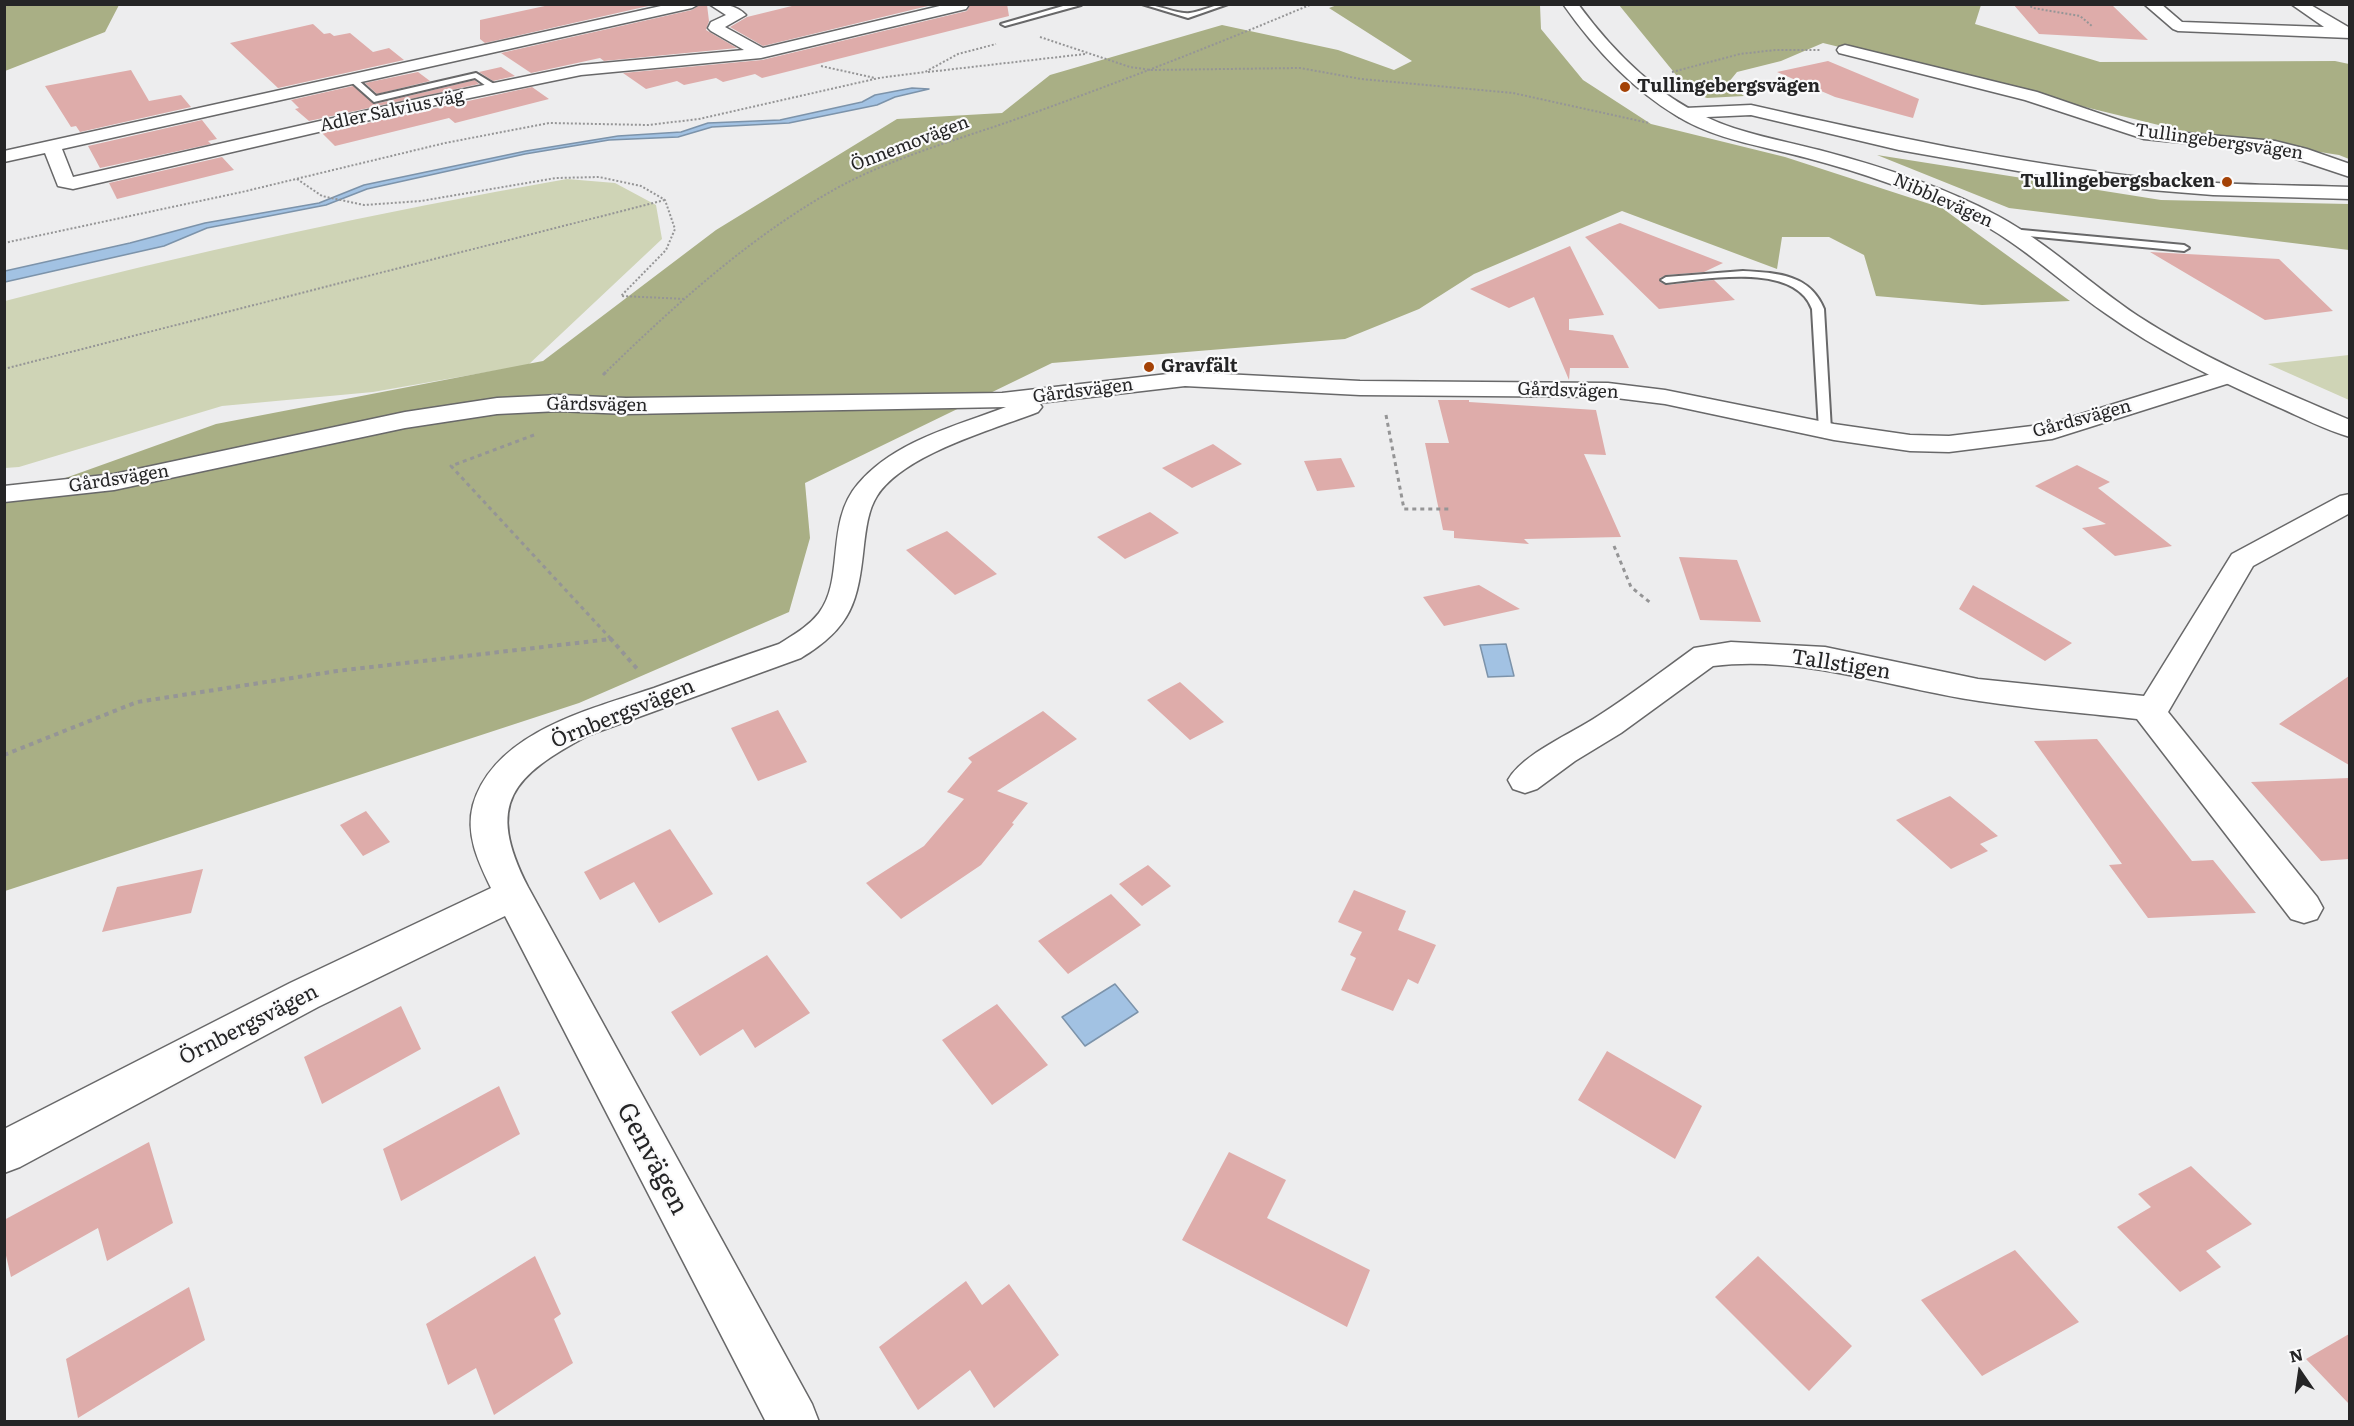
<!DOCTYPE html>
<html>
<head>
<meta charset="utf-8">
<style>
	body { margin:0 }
	#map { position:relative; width:2354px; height:1426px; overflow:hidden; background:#ededee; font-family:Literata,serif }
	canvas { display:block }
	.frame { position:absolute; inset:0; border:6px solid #252526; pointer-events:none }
	.north { position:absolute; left:2270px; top:1342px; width:60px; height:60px; -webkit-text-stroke:4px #fafafb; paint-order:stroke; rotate:347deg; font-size:16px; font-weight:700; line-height:24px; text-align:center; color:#252526 }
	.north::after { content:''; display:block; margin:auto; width:21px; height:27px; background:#252526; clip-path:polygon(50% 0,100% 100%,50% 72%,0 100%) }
</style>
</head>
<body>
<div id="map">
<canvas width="2354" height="1426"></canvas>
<div class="frame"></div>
<div class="north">N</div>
</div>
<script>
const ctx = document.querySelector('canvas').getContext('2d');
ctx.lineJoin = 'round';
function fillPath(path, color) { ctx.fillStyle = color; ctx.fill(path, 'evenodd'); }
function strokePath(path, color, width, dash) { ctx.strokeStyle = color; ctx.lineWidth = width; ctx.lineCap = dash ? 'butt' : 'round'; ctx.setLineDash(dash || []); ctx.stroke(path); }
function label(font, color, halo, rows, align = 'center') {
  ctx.font = font + ' Literata,serif'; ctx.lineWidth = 4.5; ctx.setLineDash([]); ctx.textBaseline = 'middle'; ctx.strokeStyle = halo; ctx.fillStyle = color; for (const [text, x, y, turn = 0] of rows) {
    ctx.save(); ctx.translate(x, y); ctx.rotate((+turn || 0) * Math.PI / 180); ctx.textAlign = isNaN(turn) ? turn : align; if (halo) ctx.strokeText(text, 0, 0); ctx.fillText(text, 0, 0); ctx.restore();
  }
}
fillPath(new Path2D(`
	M567 179 615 183 656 205 662 239 528 365 373 392 222 406 19 467 5 468V301C190 253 378 212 567 179Z
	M2349 355V400L2268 364Z`), '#cfd4b6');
fillPath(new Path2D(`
	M4 5 5 4 119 5 105 32 5 71Z
	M1337 5H1540L1541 29 1583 80 1651 124 1785 157 1942 208 2070 301 1982 305 1876 296 1864 255 1829 237H1782L1777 269 1622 211 1474 274 1419 309 1345 339 1052 363 805 483 810 538 789 612 579 703 5 891 4 500 216 424 543 361 716 230 897 119 1002 113 1050 75 1222 25 1338 50 1394 70 1412 61 1329 8Z
	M1619 5H1981L1975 24 2100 62 2335 61 2349 64V159L2339 155 2179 130 1823 43 1781 61 1737 72 1728 83 1744 96 1707 98 1690 92Z
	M1877 155 2161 200 2349 204V250L2009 208Z`), '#a9af85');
const water = new Path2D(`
	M912 88 929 89 895 97 877 105 789 123 712 127 678 137 609 140 525 154 367 189 326 205 207 228 164 246 5 282V271L130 243 205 223 319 203 364 185 526 151 618 136 681 132 708 123 780 120 862 102 875 95Z
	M1506 644 1514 676 1488 677 1480 645Z
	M1115 984 1138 1012 1085 1046 1062 1017Z`);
fillPath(water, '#a2c2e3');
strokePath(water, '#7c93aa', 1.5);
fillPath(new Path2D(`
	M554 4H657L485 43 480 39V20Z
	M701 4 707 5 709 21 706 30 737 48 604 61 600 58 531 73 501 53 692 10Z
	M800 4H936L763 46 730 27 747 17Z
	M970 4H1007L1009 16 762 78 755 74 723 82 716 78 684 85 677 81 646 89 623 73 762 60 967 11Z
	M2013 4H2111L2148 40 2039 34Z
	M313 24 324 34 330 33 334 36 350 33 373 52 389 48 404 60 278 88 230 43Z
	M1828 61 1919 99 1913 118 1835 97 1777 72Z
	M501 67 515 76 493 81 479 72Z
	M131 70 149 101 181 95 191 107 80 132 76 126 71 127 45 86Z
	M418 72 430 81 377 94 365 83Z
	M475 80 479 84 309 121 295 109 299 108 291 100 353 86 375 104Z
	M532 87 549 99 455 123 449 118 335 146 322 133Z
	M202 120 217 139 208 141 211 144 100 168 88 146Z
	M222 157 234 170 117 199 109 183Z
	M1620 223 1723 263 1704 272 1666 275 1660 278V282L1666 285 1714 280 1735 300 1659 309 1585 237Z
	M1570 246 1604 315 1569 319V330L1613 335 1629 368H1570L1569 380 1534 297 1509 308 1470 289Z
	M2150 252 2279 259 2333 311 2265 320Z
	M1438 400H1469V402L1596 410 1606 455 1584 454 1621 537 1524 539 1529 544 1454 538V531L1443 530 1425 443H1449Z
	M1213 444 1242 464 1192 488 1162 468Z
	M1341 458 1355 487 1317 491 1304 461Z
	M2077 465 2110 482 2098 488 2172 546 2115 556 2082 528 2106 524 2035 486Z
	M1150 512 1179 533 1125 559 1097 537Z
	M947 531 997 574 955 595 906 550Z
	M1679 557 1737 560 1761 622 1700 620Z
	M1479 585 1520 609 1444 626 1423 597Z
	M1973 585 2072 643 2045 661 1959 609Z
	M2349 676V765L2279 724Z
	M1180 682 1224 722 1190 740 1147 700Z
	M778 710 807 762 758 781 731 728Z
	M1043 711 1077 739 997 791 1028 803 1012 823 1014 824 981 865 901 919 866 883 924 846 964 799 947 792 972 762 968 758Z
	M2097 739 2192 861 2213 860 2256 913 2148 918 2109 865 2122 864 2034 741Z
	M2349 778V859L2321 861 2251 782Z
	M1950 796 1998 836 1980 844 1988 851 1951 869 1896 820Z
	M366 811 390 842 363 856 340 825Z
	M670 829 713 894 659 923 634 882 600 900 584 872Z
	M1148 865 1171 886 1142 906 1119 884Z
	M203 869 191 913 102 932 117 887Z
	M1354 890 1406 911 1398 930 1436 945 1418 984 1408 979 1393 1011 1341 990 1356 958 1350 955 1362 932 1338 922Z
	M1111 894 1141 925 1068 974 1038 941Z
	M767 955 810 1013 755 1048 743 1029 700 1056 671 1012Z
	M997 1004 1048 1065 992 1105 942 1040Z
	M401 1006 421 1049 322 1104 304 1057Z
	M1607 1051 1702 1106 1675 1159 1578 1100Z
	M499 1086 520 1134 401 1201 383 1149Z
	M149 1142 173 1223 107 1261 98 1228 11 1277 4 1247V1220Z
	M1229 1152 1286 1180 1267 1218 1370 1270 1347 1327 1182 1240Z
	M2191 1166 2252 1224 2206 1251 2221 1267 2180 1292 2117 1227 2151 1207 2138 1194Z
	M2015 1250 2079 1322 1982 1376 1921 1300Z
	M535 1256 561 1314 554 1319 573 1363 494 1415 476 1368 448 1385 426 1324Z
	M1758 1256 1852 1346 1809 1391 1715 1297Z
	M966 1281 982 1305 1009 1284 1059 1355 994 1408 970 1370 918 1410 879 1347Z
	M189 1287 205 1340 78 1418 66 1359Z
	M2349 1334V1404L2306 1359Z`), '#deacaa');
const lane = new Path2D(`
	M1070 4 1081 5 1005 26 1001 24Z
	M1142 4C1157 4 1178 15 1190 13 1204 11 1214 4 1228 4L1188 18Z
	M476 73 499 87V91H493L475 78 374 102 349 80 356 78 376 96Z
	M2011 229 2184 245 2189 248 2184 251 2007 234 2006 232Z
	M1743 271C1777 273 1810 274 1824 309L1831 430 1830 433 1825 434 1819 430 1812 309C1795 262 1706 279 1666 283L1661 280 1666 277Z`);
const street = new Path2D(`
	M670 4H699L692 8 62 149 73 177 426 97 581 65 744 50 711 31 708 28 711 22 726 15 709 4C723 4 735 4 746 15L725 27 763 48 948 4 968 6 966 9 761 58 581 75 426 107 73 189 58 186 45 153 4 162V151Z
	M2144 4H2161L2182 22 2324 27 2291 4H2309L2350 28V38L2178 31 2173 29Z
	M1845 45 2037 92 2145 129 2275 141 2307 149 2350 164V177L2275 152 2144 139 2025 100 1839 53 1837 50 1839 47Z
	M1751 105C1883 135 2015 163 2149 178 2216 185 2283 185 2350 187V199L2213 195 2151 190 2063 179 1899 150 1751 115 1685 118 1679 117 1676 113 1679 109 1685 108Z
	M2227 369 2236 371 2239 376 2236 381 2052 439 1949 452 1910 451 1834 440 1665 404 1608 397 1360 395 1185 386 1039 403 1042 407 1038 412C992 430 904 454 877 496 868 510 866 529 864 545 858 602 852 627 801 658L589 735C512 776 485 803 528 887L812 1404 819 1422H766L505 916 318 1007 20 1167 4 1173V1129L290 983 491 888C479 863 465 835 473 805 494 732 591 709 654 688 695 673 737 658 779 644 793 635 808 627 819 613 845 579 825 522 858 484 894 441 956 426 1006 407L626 414 559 411 497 414 405 428 114 490 4 502V486L114 474 405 412 497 398 559 395 626 398 1002 393 1185 372 1360 381 1608 383 1665 390 1834 424 1910 435 1949 436 2049 424Z
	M2350 494V513L2253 566 2168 712 2317 897 2323 908 2317 919 2304 923 2291 919 2137 719C2084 713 2031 709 1979 701 1890 688 1804 655 1713 666L1621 733 1575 761 1537 789 1525 793 1513 789 1508 780C1522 754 1573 733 1598 716 1631 695 1662 671 1694 648L1731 642 1825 647 1978 679 2144 696 2232 554 2340 496Z`);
const secondary = new Path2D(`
	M1563 4H1578C1611 49 1655 94 1706 117 1742 134 1781 140 1819 150 1880 166 1942 186 1998 216 2048 243 2090 284 2138 316 2204 359 2277 389 2350 420V437C2325 430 2301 417 2278 407 2217 380 2158 351 2105 313 2057 280 2016 238 1962 214 1913 190 1860 172 1807 158 1763 146 1716 140 1677 116 1632 89 1593 47 1563 4Z`);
strokePath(lane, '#686869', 4);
strokePath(street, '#686869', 3);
strokePath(secondary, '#686869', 3);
strokePath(new Path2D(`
	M2027 4 2033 8 2080 16 2092 26
	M1040 37 1130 67 1151 70 1300 68 1361 79 1513 93 1649 123
	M821 66 875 78
	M928 72 1085 54
	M1672 72 1740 54 1775 50H1821
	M297 179 322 196 364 205 421 201 556 178 599 177 641 186 665 200 675 229 666 250 621 296 686 299
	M4 243 242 192 445 143 549 123 648 125 699 119 879 78 925 72 958 54 996 44
	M4 369 665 200
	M607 371C677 303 751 236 837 188 892 158 953 141 1011 121 1112 85 1213 46 1312 4`), '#959596', 2, [2, 2]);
strokePath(new Path2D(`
	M603 375 608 370
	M1386 415 1404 509H1449
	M534 435 451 466 611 639
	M1614 546 1631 587 1652 604
	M609 639H611`), '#959596', 3, [4, 4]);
strokePath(new Path2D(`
	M610 638 639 671
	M4 755 137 702 337 671 611 639`), '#959596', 4, [4.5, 4.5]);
fillPath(lane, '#fff');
fillPath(street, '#fff');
fillPath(secondary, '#fff');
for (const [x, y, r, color] of [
	[1625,87,6,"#a44206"],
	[2227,182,6,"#a44206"],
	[1149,367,6,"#a44206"]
]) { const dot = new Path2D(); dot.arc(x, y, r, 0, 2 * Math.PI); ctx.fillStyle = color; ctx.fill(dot); strokePath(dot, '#fafafb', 2); }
label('bold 18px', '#252526', '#fafafb', [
	["Tullingebergsvägen",1637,87],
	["Tullingebergsbacken",2215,182,"right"],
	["Gravfält",1161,367]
], 'left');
label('18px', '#252526', '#fafafb', [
	["Adler Salvius väg",392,111,-12],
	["Tullingebergsvägen",2219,142,8],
	["Önnemovägen",910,144,-21],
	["Nibblevägen",1943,201,24],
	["Gårdsvägen",1083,391,-7],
	["Gårdsvägen",1568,391,2],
	["Gårdsvägen",597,405,1],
	["Gårdsvägen",2082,419,-15],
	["Gårdsvägen",119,479,-9]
]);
label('21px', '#252526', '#fafafb', [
	["Tallstigen",1841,665,9],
	["Örnbergsvägen",623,714,-22],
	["Örnbergsvägen",249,1025,-27]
]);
label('26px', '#252526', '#fafafb', [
	["Genvägen",652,1159,62]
]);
</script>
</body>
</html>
